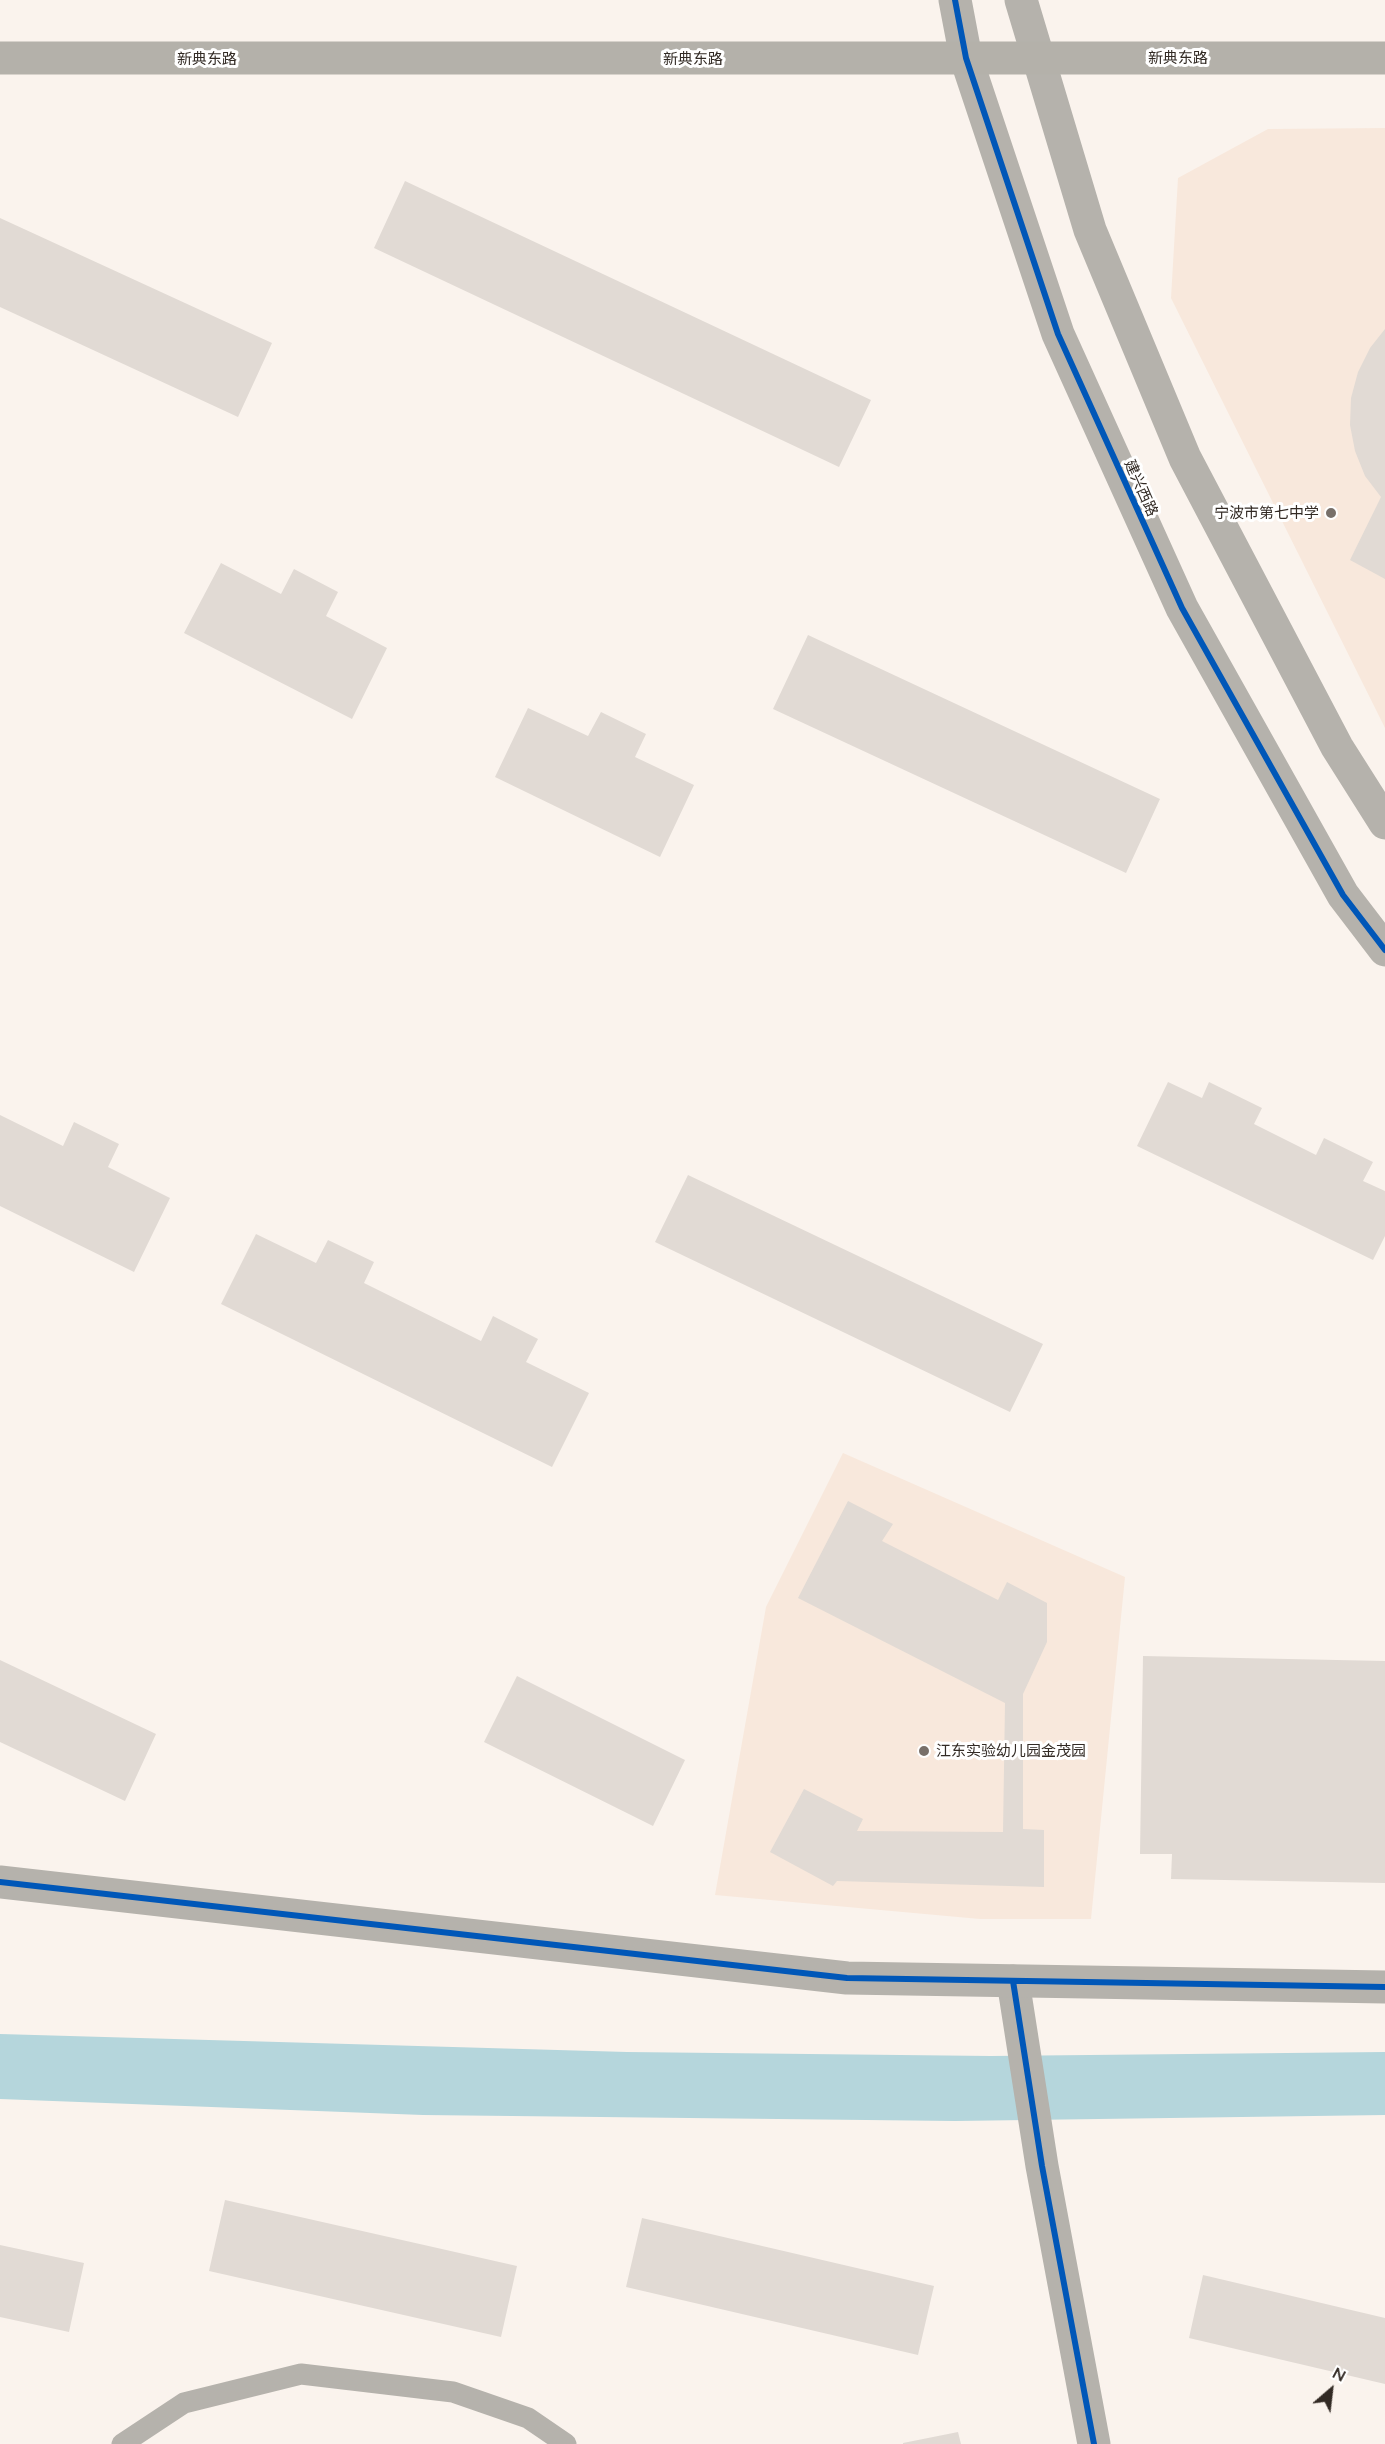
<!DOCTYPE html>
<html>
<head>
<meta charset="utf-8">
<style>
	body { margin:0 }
	#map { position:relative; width:1385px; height:2444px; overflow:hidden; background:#faf3ed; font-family:Lato,sans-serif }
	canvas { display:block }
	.north { position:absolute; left:1301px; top:2360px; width:60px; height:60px; -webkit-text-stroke:4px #fff; paint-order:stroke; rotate:28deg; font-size:16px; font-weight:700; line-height:24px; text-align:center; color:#322a24 }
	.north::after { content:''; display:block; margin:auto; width:21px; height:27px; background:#322a24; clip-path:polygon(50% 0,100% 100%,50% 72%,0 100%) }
</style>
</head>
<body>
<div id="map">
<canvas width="1385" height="2444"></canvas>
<div class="north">N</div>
</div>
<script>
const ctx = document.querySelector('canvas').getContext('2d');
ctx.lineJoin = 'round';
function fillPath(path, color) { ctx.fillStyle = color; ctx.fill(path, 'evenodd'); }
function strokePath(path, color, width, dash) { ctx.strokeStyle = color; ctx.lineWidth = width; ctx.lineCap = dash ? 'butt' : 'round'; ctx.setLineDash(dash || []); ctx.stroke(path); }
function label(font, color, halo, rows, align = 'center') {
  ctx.font = font + ' Lato,"Noto Sans SC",sans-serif'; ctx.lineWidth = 6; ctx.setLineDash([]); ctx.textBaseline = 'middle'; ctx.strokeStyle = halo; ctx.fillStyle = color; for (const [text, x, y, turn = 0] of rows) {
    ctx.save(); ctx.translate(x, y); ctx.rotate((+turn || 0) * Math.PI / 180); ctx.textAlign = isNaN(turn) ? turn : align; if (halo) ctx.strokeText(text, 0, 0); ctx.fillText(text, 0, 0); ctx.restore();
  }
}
fillPath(new Path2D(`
	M1385 128V728L1171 298 1178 178 1268 129Z
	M843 1453 1125 1577 1091 1919H980L715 1895 766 1607Z`), '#f8e8dc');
fillPath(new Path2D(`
	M0 2034 627 2052 991 2056 1385 2052V2115L955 2121 423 2115 0 2099Z`), '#b5d6dc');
fillPath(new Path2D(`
	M405 181 871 400 839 467 374 248Z
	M0 218 272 343 238 417 0 307Z
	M1385 329V579L1350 560 1381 497 1365 476 1355 451 1350 425 1351 398 1358 372 1370 348Z
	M221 563 281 594 294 569 338 592 326 616 387 648 352 719 184 633Z
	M808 635 1160 799 1126 873 773 709Z
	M528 708 588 736 601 712 646 734 635 757 694 785 660 857 495 777Z
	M1168 1082 1202 1098 1209 1082 1262 1108 1254 1124 1316 1155 1324 1138 1373 1162 1363 1181 1385 1191V1236L1373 1260 1137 1146Z
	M0 1115 63 1146 74 1122 119 1144 108 1167 170 1198 134 1272 0 1206Z
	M688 1175 1043 1344 1010 1412 655 1242Z
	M256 1234 316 1263 328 1240 374 1262 364 1283 481 1341 493 1316 538 1339 526 1362 589 1393 552 1467 221 1304Z
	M848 1501 893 1524 882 1541 998 1600 1007 1582 1047 1603V1642L1023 1694V1829L1044 1830V1887L837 1881 833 1886 770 1852 804 1789 863 1819 857 1831 1003 1832 1005 1703 798 1598Z
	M1143 1656 1385 1661V1883L1171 1879 1172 1854H1140Z
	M0 1660 156 1734 125 1801 0 1742Z
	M517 1676 685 1760 653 1826 484 1742Z
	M225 2200 517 2266 501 2337 209 2271Z
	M642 2218 934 2286 918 2355 626 2287Z
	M0 2245 84 2263 69 2332 0 2317Z
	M1203 2275 1385 2318V2384L1189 2338Z
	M958 2432 961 2444H903V2443Z`), '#e1dad4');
strokePath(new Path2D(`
	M122 2444 184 2403 301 2374 453 2392 528 2418 566 2444`), '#b5b2ac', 21);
strokePath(new Path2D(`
	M1013 1981 1042 2166 1094 2444`), '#b5b2ac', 33);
strokePath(new Path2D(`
	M955 0 966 58 1058 334 1182 608 1343 895 1385 950
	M1021 0 1090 230 1185 458 1337 747 1385 823
	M0 1882 847 1978 1385 1987`), '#b5b2ac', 33);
strokePath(new Path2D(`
	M0 58H1385`), '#b4b1aa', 33);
strokePath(new Path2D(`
	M955 0 966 58 1058 334 1182 608 1343 895 1385 950
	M0 1882 847 1978 1385 1987
	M1013 1981 1042 2166 1094 2444`), '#0057b8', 6);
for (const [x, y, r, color] of [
	[1331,513,6,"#78706a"],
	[924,1751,6,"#78706a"]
]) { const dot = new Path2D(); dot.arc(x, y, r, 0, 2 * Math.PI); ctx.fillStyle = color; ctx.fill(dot); strokePath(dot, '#fff', 2); }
label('15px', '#322a24', '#fff', [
	["新典东路",1178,58],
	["新典东路",207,59],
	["新典东路",693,59],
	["建兴西路",1141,488,66]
]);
label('15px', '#322a24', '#fff', [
	["宁波市第七中学",1319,513],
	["江东实验幼儿园金茂园",936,1751,"left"]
], 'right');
</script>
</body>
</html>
